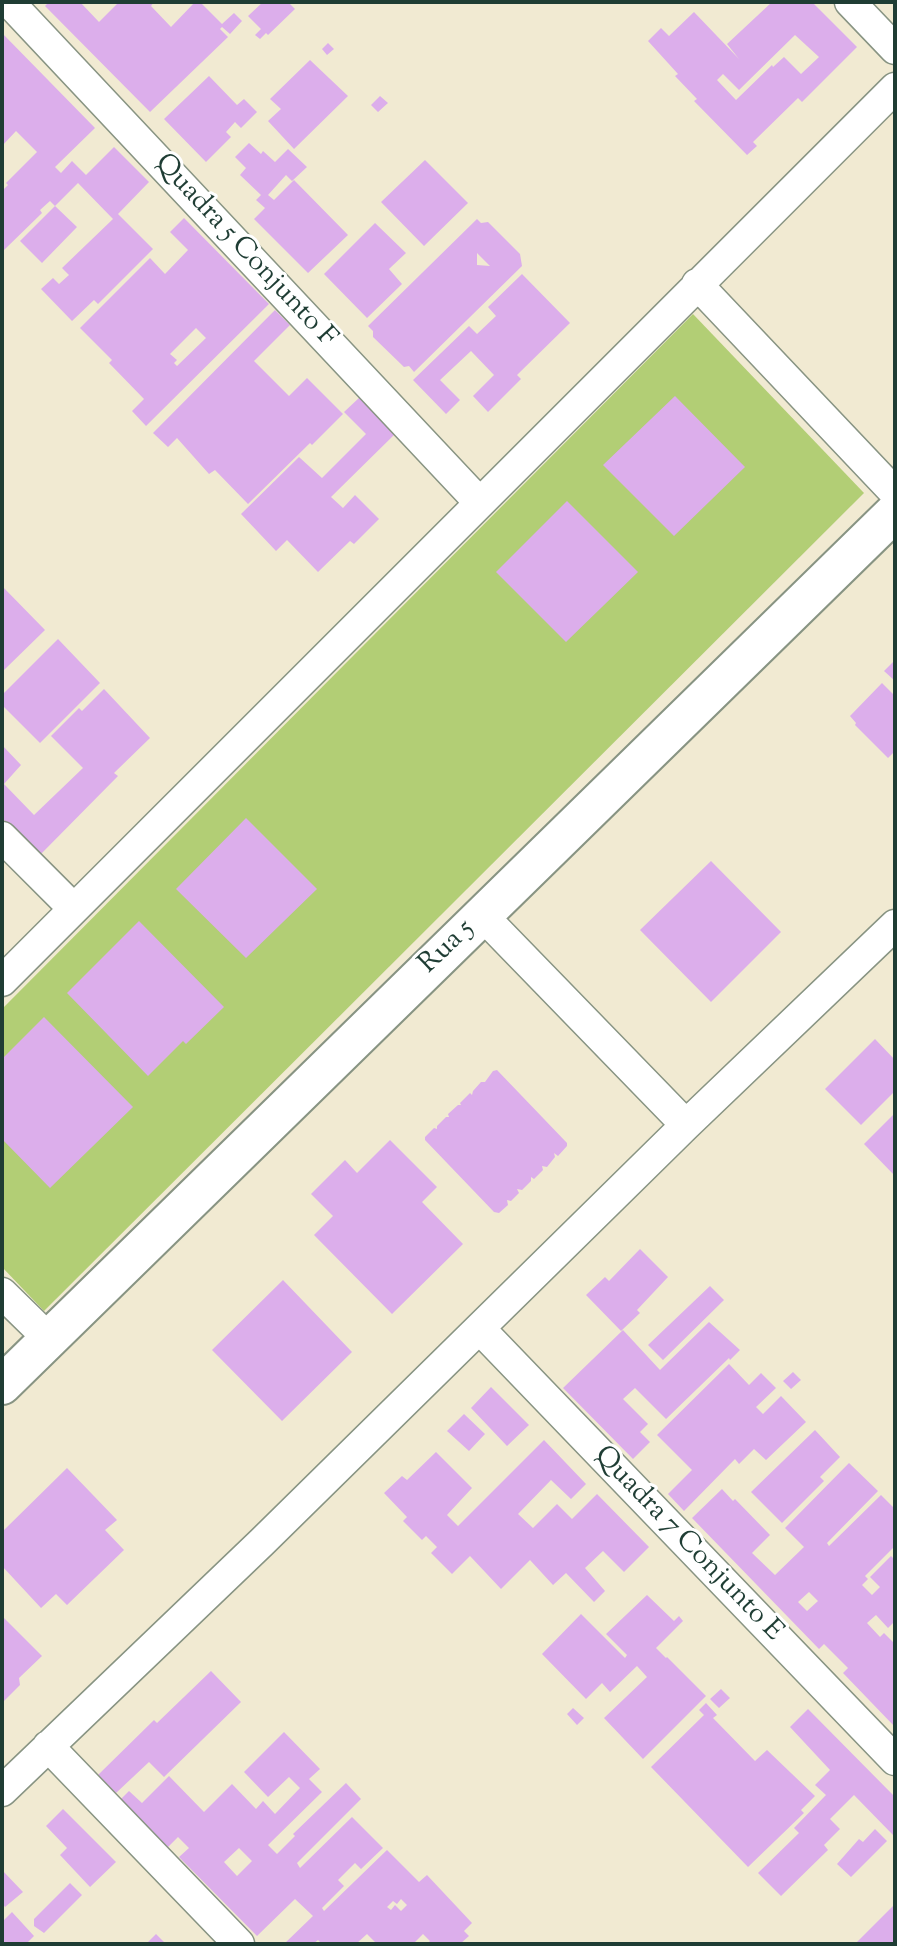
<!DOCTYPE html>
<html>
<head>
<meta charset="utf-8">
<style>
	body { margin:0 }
	#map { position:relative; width:897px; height:1946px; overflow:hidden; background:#f1ead2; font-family:"Sorts Mill Goudy",serif }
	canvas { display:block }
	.frame { position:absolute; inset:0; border:4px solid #1f3d34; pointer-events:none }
</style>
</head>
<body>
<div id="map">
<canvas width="897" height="1946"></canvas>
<div class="frame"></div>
</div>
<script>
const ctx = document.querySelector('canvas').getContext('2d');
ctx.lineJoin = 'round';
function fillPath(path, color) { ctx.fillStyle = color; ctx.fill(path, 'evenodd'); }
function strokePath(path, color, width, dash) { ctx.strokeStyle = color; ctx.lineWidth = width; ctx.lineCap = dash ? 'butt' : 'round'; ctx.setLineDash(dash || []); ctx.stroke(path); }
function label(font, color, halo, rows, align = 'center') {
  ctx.font = font + ' "Sorts Mill Goudy",serif'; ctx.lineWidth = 6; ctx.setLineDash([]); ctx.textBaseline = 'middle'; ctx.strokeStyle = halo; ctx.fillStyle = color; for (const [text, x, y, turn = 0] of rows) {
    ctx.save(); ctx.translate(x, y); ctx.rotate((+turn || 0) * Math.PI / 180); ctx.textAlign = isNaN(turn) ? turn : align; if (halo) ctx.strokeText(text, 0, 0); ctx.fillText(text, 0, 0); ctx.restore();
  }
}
fillPath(new Path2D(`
	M693 314 864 493 44 1311 2 1267V1009Z`), '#b2ce75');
fillPath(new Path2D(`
	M49 2H80L99 22 119 2H154L151 6 171 27 195 2H200L222 24 234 13 242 21 230 34 222 27 220 29 228 37 150 112 45 6Z
	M263 2H288L295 9 268 35 266 33 260 39 255 35 261 29 248 16Z
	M772 2H812L857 47 802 102 798 98 753 142 757 146 747 155 694 101 697 99 675 76 678 74 648 41 661 28 669 36 694 12 739 59 727 44ZM795 35 819 57 801 74 784 57 773 67 772 65 736 100 717 80 723 74 739 90Z
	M2 33 95 128 55 167 61 173 72 161 86 175 114 147 149 182 118 214 153 249 98 304 94 300 72 321 41 289 53 278 59 284 69 275 62 268 113 219 78 183 55 206 50 201 40 210 42 213 2 252V191L8 185 6 183 37 152 16 131 2 146Z
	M328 43 334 49 327 55 322 49Z
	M310 60 348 96 294 149 268 121 281 109 270 99Z
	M209 76 237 105 244 99 257 112 241 128 235 122 226 132 231 137 206 162 164 119Z
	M380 96 388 103 378 112 371 105Z
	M249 143 261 154 263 151 275 162 288 149 307 167 292 181 286 175 268 195 274 200 294 180 348 235 308 273 254 219 265 208 256 200 261 195 240 175 246 168 235 157Z
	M425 160 468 203 424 246 381 202Z
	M55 206 77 227 42 263 20 241Z
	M184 218 269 304 146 426 132 411 144 399 109 363 112 360 80 328 150 258 165 274 188 250 170 232ZM196 328 206 338 177 366 174 363 177 360 170 354Z
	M477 219 481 223 488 222 520 254 522 266 414 372 409 366 404 367 373 337V331L368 326ZM477 253 490 266 477 265Z
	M375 223 406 253 389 269 402 284 367 318 324 274Z
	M522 274 570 323 517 375 521 379 488 412 473 396 494 375 471 351 440 380 460 400 446 414 413 380 469 326 477 334 496 316 488 307Z
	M275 310 290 325 254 361 289 396 307 378 343 414 312 445 310 443 248 504 215 470 209 474 177 438 168 447 153 433Z
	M675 396 745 467 674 536 603 465Z
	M360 397 396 433 331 497 343 508 355 495 379 519 354 544 350 541 318 572 287 540 276 551 241 514 299 457 322 478 366 434 344 412Z
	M567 501 638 572 566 642 496 572Z
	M2 586 45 630 2 672Z
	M58 639 100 683 40 743 2 705V695Z
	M895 660V681L884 671Z
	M882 683 895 696V751L888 758 855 725 856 723 850 716Z
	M104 689 150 738 114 773 118 776 39 856 2 818V745L21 765 4 784 34 815 83 768 51 736 79 708 82 711Z
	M246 818 317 889 246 958 176 889Z
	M711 861 781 932 711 1002 640 930Z
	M139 921 224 1007 186 1044 183 1041 148 1076 67 993Z
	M44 1017 133 1107 50 1188 2 1139V1059Z
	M875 1039 895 1060V1091L861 1125 825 1089Z
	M497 1070 567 1143V1146L558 1156 554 1153 555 1157 547 1167 542 1166 543 1170 534 1179 531 1177V1181L522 1190 517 1189 519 1193 511 1201 507 1200 508 1205 499 1213 494 1212 425 1140V1137L434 1128 437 1129V1126L446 1117H449L448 1114 458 1105H461L460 1103 470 1093 472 1095 473 1091 481 1082H485L493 1071Z
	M895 1113V1176L864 1144Z
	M390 1140 437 1187 422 1202 463 1244 392 1314 314 1235 333 1216 311 1194 345 1160 357 1173Z
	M640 1249 668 1277 637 1310 640 1313 621 1331 586 1295 605 1277 609 1281Z
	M283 1280 352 1352 282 1421 212 1350Z
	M710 1286 724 1300 663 1360 648 1345Z
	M709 1322 740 1350 730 1360 729 1358 666 1419 635 1388 623 1399 648 1424 640 1432 650 1442 633 1459 563 1388 623 1330 660 1370Z
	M729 1364 749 1385 761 1373 776 1388 756 1407 763 1414 781 1396 806 1422 766 1460 754 1449 739 1464 735 1459 684 1511 668 1494 692 1470 657 1435Z
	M793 1372 801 1380 791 1389 783 1381Z
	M491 1387 529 1425 507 1446 471 1408Z
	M464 1414 485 1434 469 1451 447 1431Z
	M815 1430 840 1457 820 1477 824 1481 782 1523 751 1492Z
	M544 1440 586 1484 571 1499 551 1480 518 1514 533 1528 557 1504 572 1519 597 1494 649 1547 624 1572 603 1551 585 1568 605 1591 594 1602 566 1573 553 1585 530 1560 501 1589 470 1556 452 1574 431 1553 437 1547 426 1536 422 1540 403 1521 407 1517 384 1493 402 1476 407 1480 436 1452 472 1488 447 1515 458 1526Z
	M849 1463 878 1491 827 1543 829 1546 881 1495 895 1509V1546L865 1576 868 1579 862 1585 872 1595 880 1587 870 1577 891 1556 895 1560V1621L888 1628 876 1615 867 1623 880 1637 884 1633 893 1642 895 1640V1727L843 1673 848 1668 824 1644 819 1649 692 1518 722 1489 733 1501 735 1499 770 1535 752 1553 775 1575 804 1547 785 1528ZM809 1592 818 1601 807 1611 798 1602Z
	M67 1468 117 1520 105 1530 124 1550 67 1605 56 1594 41 1608 2 1566V1532Z
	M647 1595 674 1621 679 1616 683 1621 656 1648 666 1658 667 1657 706 1696 643 1759 604 1718 647 1677 637 1666 610 1692 602 1683 586 1699 542 1654 581 1614 625 1658 627 1655 606 1634Z
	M2 1616 42 1656 19 1678 20 1685 2 1703Z
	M211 1671 241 1702 164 1777 149 1762 116 1793 98 1775 154 1720 157 1723Z
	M721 1689 730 1698 719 1708 710 1699Z
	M706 1703 717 1715 713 1718 755 1761 767 1750 815 1796 801 1810 804 1813 748 1867 651 1767 704 1715 699 1710Z
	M573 1708 584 1718 577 1725 567 1714Z
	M808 1709 895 1797V1833L893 1835 854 1795 830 1819 840 1829 824 1845 828 1850 781 1896 758 1873 799 1833 794 1828 826 1795 815 1785 830 1770 790 1727Z
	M284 1732 320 1769 309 1779 322 1792 268 1845 277 1854 295 1836 293 1834 346 1783 361 1799 297 1863 300 1868 352 1817 383 1848 361 1869 355 1863 338 1880 344 1886 322 1908 324 1911 387 1850 419 1882 427 1875 472 1923 464 1931 469 1936 460 1944H427L430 1941 423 1934 413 1944H377L367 1934 356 1944H322L318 1940 313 1944H284L313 1916 295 1899 257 1936 179 1857 189 1848 178 1837 168 1847 121 1799 129 1791 142 1803 169 1776 204 1812 232 1784 256 1809 263 1801 275 1814 300 1788 289 1777 268 1797 244 1772ZM239 1848 252 1861 237 1876 224 1862ZM401 1899 407 1905 401 1911 395 1905 391 1910 387 1907 393 1901 397 1904Z
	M63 1809 116 1862 90 1887 60 1855 67 1848 46 1826Z
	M875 1829 887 1841 851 1877 837 1864 859 1839 863 1842Z
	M2 1870 23 1892 5 1907 2 1903Z
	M70 1883 82 1895 44 1933 34 1926V1919Z
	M895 1904V1944H855Z
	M12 1912 34 1936 26 1944H2V1922Z
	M156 1934 166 1944H146Z`), '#dcaeeb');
const street = new Path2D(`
	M9 2 479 502
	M850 2 895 49
	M697 284 895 493
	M2 837 74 909
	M482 915 686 1125
	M2 981 895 88
	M2 1293 49 1339
	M480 1329 895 1760
	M48 1746 239 1944
	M2 1791 262 1542 686 1125 895 925`);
const secondary = new Path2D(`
	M2 1385 895 512`);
strokePath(street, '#889483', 33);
strokePath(secondary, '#889483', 42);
strokePath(street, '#fff', 30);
strokePath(secondary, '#fff', 38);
label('28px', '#1f3d34', '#fff', [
	["Quadra 5 Conjunto F",244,252,47],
	["Rua 5",448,948,-44],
	["Quadra 7 Conjunto E",687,1545,46]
]);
</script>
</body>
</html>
